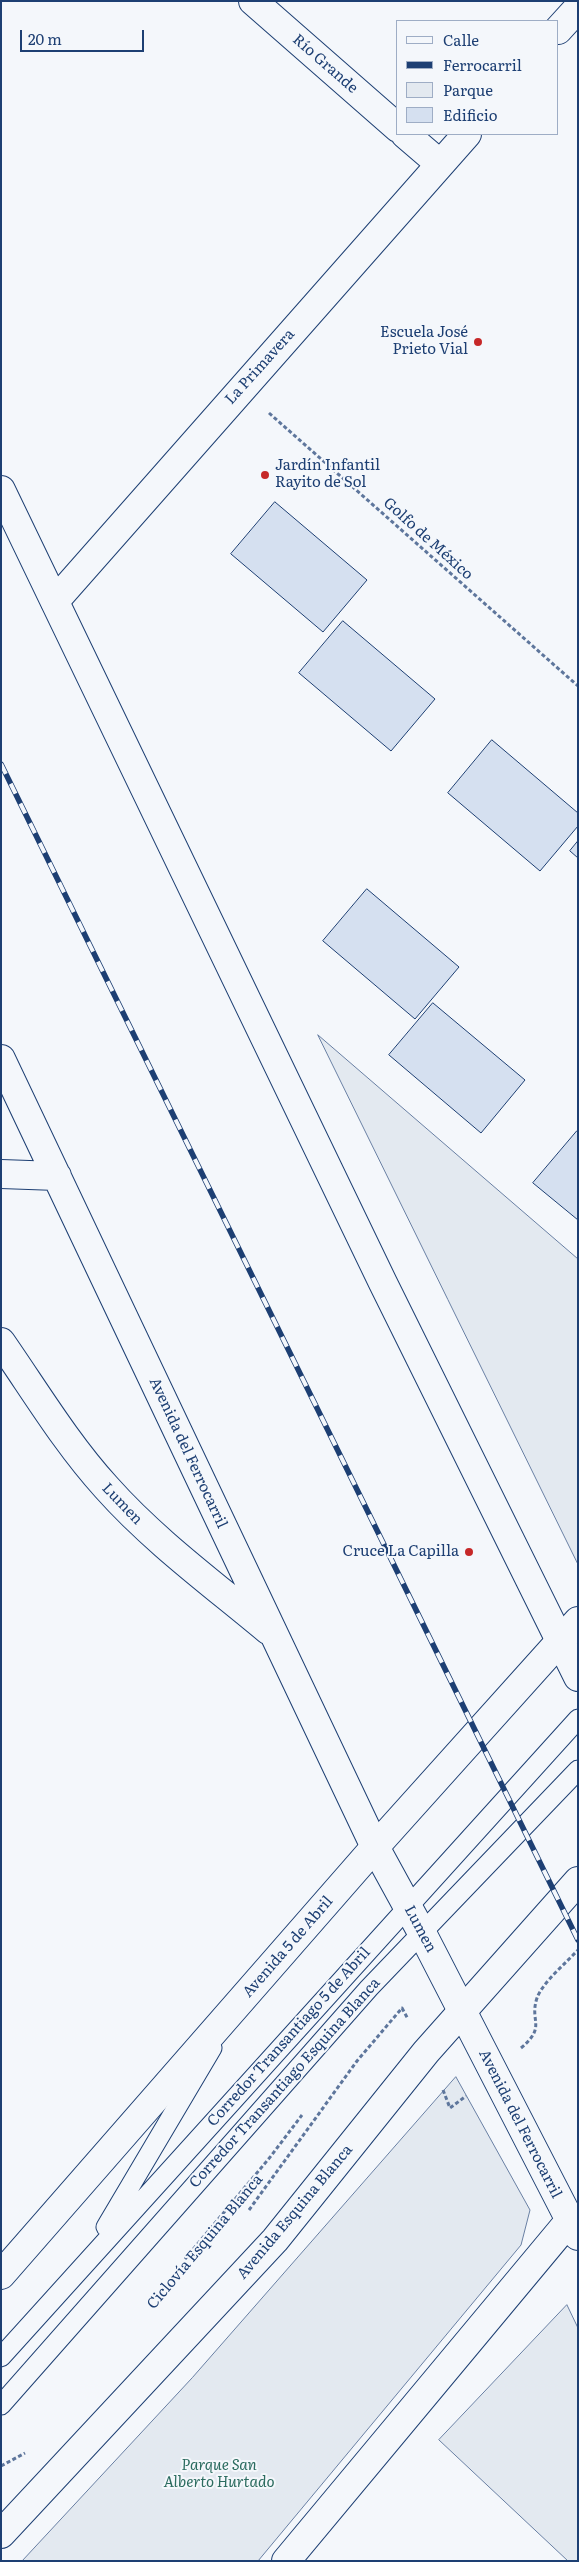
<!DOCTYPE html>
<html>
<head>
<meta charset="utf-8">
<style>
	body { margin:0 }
	#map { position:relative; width:579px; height:2562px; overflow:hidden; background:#f4f7fb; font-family:Literata,serif }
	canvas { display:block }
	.frame { position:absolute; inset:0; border:2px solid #1d3f73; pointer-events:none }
	.legend { position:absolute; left:396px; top:20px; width:162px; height:115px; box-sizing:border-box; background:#f4f7fb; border:1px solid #9eadc5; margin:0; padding:6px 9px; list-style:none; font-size:15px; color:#1d3f73 }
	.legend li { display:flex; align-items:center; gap:10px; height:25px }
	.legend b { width:25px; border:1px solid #9eadc5 }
	.scale { position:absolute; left:20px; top:30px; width:124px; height:22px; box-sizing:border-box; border:2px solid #1d3f73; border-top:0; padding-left:6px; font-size:15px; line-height:18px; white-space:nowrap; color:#1d3f73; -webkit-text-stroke:4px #f4f7fb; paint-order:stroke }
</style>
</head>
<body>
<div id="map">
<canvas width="579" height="2562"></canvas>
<div class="frame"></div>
<ul class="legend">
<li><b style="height:6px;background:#f4f7fb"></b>Calle</li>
<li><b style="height:6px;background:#1d3f73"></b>Ferrocarril</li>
<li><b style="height:14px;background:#e3e9f0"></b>Parque</li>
<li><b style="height:14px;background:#d5e0f0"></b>Edificio</li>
</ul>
<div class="scale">20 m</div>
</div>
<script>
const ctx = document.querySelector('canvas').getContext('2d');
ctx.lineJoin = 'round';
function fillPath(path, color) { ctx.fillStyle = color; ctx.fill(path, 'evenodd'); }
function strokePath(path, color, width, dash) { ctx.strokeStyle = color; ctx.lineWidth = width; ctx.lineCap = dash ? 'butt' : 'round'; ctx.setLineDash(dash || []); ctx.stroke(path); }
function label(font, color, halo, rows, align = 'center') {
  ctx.font = font + ' Literata,serif'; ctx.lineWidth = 4; ctx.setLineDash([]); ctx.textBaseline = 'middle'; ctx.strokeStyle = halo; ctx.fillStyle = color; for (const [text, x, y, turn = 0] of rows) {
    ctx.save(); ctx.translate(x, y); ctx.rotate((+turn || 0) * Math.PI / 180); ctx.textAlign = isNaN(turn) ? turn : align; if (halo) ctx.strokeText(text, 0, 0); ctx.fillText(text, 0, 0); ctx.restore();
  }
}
const green = new Path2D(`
	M318 1035 578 1259V1564Z
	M456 2077 530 2210 521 2245 258 2561H22L192 2378Z
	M567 2305 578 2328V2561H568L439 2440Z`);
fillPath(green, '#e3e9f0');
strokePath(green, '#687fa3', 1);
const building = new Path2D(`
	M275 502 367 580 323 632 231 554Z
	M343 621 435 699 391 751 299 673Z
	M492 740 578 813V826L540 871 448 793Z
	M578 841V858L570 851Z
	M367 889 459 967 415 1019 323 941Z
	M433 1003 525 1080 481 1133 389 1055Z
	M577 1131H578V1220L533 1183Z`);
fillPath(building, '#d5e0f0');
strokePath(building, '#1d3f73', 1);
const lane = new Path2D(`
	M106 2227 212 2048
	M1 2357 578 1719
	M1 2405 369 1988 578 1770`);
const street = new Path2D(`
	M253 1 398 128
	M558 30 578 8
	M405 134 440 164
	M55 601 467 134`);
const secondary = new Path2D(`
	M1 490 383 1283 578 1677
	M1 1059 375 1847 421 1931 578 2236
	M1 1174 57 1176
	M1 1342C35 1391 66 1443 106 1487 154 1541 213 1584 268 1630
	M286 2561 570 2220`);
const primary = new Path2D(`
	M1 2275 375 1847 578 1621
	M1 2534 275 2240 426 2052 578 1881`);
strokePath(lane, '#1d3f73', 21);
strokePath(street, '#1d3f73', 30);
strokePath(secondary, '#1d3f73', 30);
strokePath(primary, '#1d3f73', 30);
strokePath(new Path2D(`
	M269 413 578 686
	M521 2048C547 2026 529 2022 537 1998 542 1983 567 1962 578 1950
	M443 2090 450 2108 466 2096
	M249 2210 357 2061 402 2008 408 2019
	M185 2259 271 2156 302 2115
	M1 2466 25 2453`), '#5e769c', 3, [4, 2.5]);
strokePath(lane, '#f4f7fb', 19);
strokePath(street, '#f4f7fb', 28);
strokePath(secondary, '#f4f7fb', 28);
strokePath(primary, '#f4f7fb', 28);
const rail = new Path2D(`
	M1 764 578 1940`);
strokePath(rail, '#1d3f73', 5.5);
strokePath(rail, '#f4f7fb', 4, [11]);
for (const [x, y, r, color] of [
	[478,342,5,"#c62828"],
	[265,475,5,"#c62828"],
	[469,1552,5,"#c62828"]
]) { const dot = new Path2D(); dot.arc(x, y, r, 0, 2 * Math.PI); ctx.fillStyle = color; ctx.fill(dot); strokePath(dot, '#f4f7fb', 2); }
label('15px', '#1d3f73', '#f4f7fb', [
	["Río Grande",325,64,41],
	["La Primavera",260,367,-48],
	["Golfo de México",428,539,42],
	["Avenida del Ferrocarril",188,1453,65],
	["Lumen",122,1504,46],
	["Lumen",420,1929,62],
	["Avenida 5 de Abril",288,1947,-49],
	["Corredor Transantiago 5 de Abril",289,2037,-48],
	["Corredor Transantiago Esquina Blanca",285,2083,-48],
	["Avenida del Ferrocarril",520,2124,63],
	["Avenida Esquina Blanca",295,2212,-50],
	["Ciclovía Esquina Blanca",205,2242,-50]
]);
label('15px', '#1d3f73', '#f4f7fb', [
	["Escuela José",468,333],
	["Prieto Vial",468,350],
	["Jardín Infantil",275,466,"left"],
	["Rayito de Sol",275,483,"left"],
	["Cruce La Capilla",459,1552]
], 'right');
label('italic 15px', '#2c6c60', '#f4f7fb', [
	["Parque San",219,2466],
	["Alberto Hurtado",219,2483]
]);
</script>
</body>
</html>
